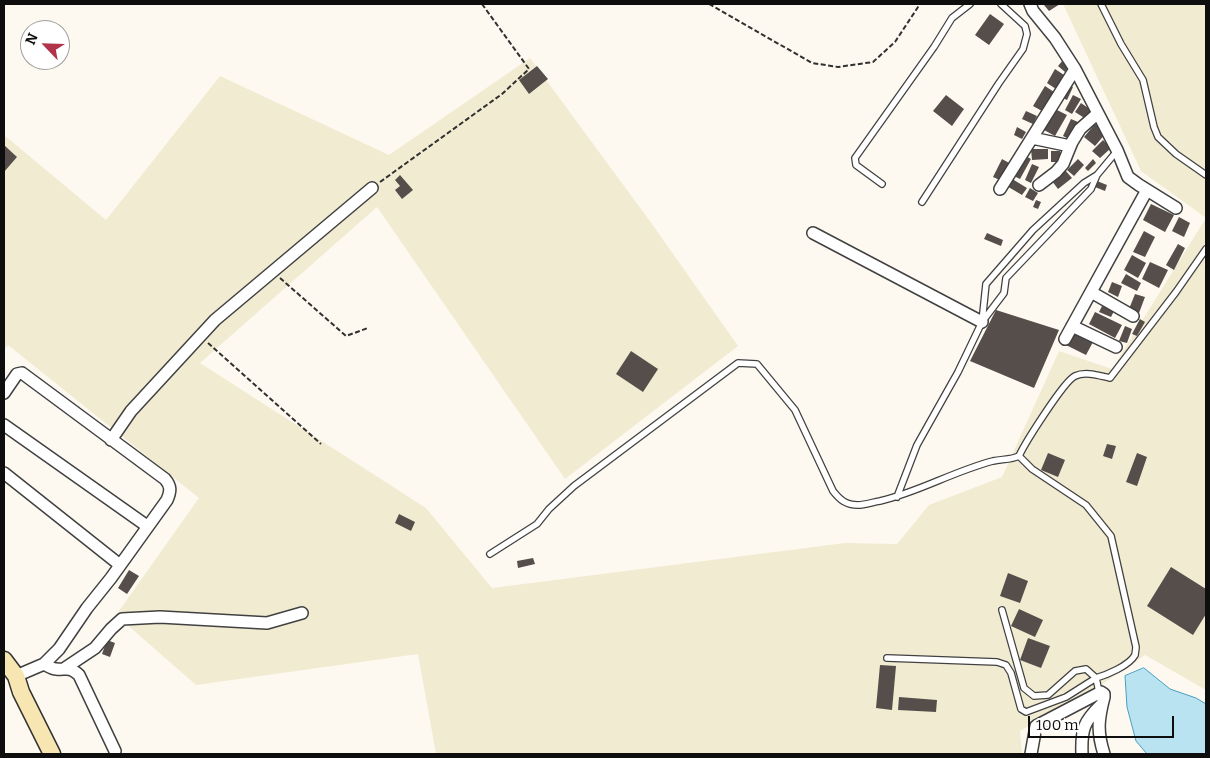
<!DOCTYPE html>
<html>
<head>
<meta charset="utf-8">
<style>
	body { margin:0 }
	#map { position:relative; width:1210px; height:758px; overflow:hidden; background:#fdf9f0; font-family:Bitter,serif }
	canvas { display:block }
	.frame { position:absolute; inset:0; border:5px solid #0e0e0e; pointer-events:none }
	.north { position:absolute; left:20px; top:20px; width:50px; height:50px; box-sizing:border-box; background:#fff; border:1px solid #9f9f9f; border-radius:50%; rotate:294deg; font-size:14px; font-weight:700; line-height:20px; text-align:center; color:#0e0e0e }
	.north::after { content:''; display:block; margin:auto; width:18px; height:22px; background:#b03349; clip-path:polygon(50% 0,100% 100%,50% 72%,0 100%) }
	.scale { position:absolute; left:1028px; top:716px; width:146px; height:22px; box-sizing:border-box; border:2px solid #0e0e0e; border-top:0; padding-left:6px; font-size:15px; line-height:18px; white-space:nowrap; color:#0e0e0e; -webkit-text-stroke:4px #fff; paint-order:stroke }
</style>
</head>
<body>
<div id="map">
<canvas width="1210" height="758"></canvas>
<div class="frame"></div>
<div class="north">N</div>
<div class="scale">100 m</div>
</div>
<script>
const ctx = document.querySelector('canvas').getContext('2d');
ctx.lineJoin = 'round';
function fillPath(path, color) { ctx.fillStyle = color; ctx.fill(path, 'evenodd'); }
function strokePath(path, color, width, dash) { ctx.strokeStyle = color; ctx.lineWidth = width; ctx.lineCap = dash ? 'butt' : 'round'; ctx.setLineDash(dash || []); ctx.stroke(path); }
fillPath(new Path2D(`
	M1063 4H1206V690L1145 655 1104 683 1020 731 1022 754H436L418 654 196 685 116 615 199 498 8 345 4 350V135L106 220 220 76 389 155 530 58 652 224 738 346 565 479 377 207 200 363 426 508 492 588 845 543 897 544 929 505 1002 477 1059 351 1112 369 1206 218 1141 171Z`), '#f1ebd2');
const water = new Path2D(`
	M1144 668 1170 689 1196 698 1206 704V754H1147L1136 741 1127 707 1125 676Z`);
fillPath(water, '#b9e3f0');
strokePath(water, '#489fc0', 1);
fillPath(new Path2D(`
	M1047 4H1060L1049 11 1044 5Z
	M990 14 1004 24 989 45 975 35Z
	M1063 60 1070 65 1065 72 1058 66Z
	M537 66 548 79 529 94 519 80Z
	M1055 69 1064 75 1056 89 1047 83Z
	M1067 85 1073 87 1067 100 1061 97Z
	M1045 86 1054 92 1042 111 1033 106Z
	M946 95 964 109 952 126 933 111Z
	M1073 95 1081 99 1072 114 1065 110Z
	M1081 103 1091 110 1086 119 1075 112Z
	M1055 109 1067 115 1055 136 1044 130Z
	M1026 111 1037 116 1033 124 1022 119Z
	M1071 119 1078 122 1069 139 1063 136Z
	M1095 124 1106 133 1095 146 1084 137Z
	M1017 127 1026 132 1022 139 1014 135Z
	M1103 140 1111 148 1100 158 1092 151Z
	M4 145 17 157 4 172Z
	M1031 149H1048V159L1032 160Z
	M1051 151H1060V162H1051Z
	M1024 155 1031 159 1020 179 1012 175Z
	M1002 159 1011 164 1002 181 993 177Z
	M1078 159 1084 165 1074 176 1067 170Z
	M1093 159 1096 163 1088 171 1085 168Z
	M1032 164 1039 167 1031 183 1025 180Z
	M1065 170 1072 178 1058 189 1052 181Z
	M400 175 413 190 402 199 395 190 400 186 395 180Z
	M1009 177 1027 188 1022 195 1005 185Z
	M1097 181 1107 185 1105 191 1095 187Z
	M1030 188 1038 193 1033 201 1025 197Z
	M1036 200 1041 202 1038 209 1033 207Z
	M1151 204 1174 215 1165 232 1143 220Z
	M1179 217 1190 223 1184 237 1172 231Z
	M1144 231 1155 237 1145 257 1133 252Z
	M987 233 1003 240 1001 246 984 239Z
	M1178 244 1185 248 1174 270 1166 265Z
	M1132 255 1146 263 1138 278 1124 270Z
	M1150 262 1168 270 1159 288 1142 279Z
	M1126 274 1141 283 1137 291 1121 283Z
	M1112 282 1122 286 1118 297 1108 292Z
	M1135 294 1145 297 1139 313 1129 309Z
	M1102 306 1114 311 1111 317 1099 312Z
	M996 310 1059 330 1034 388 970 361Z
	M1095 312 1122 325 1115 338 1089 324Z
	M1140 319 1145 322 1137 336 1132 334Z
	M1125 326 1132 329 1127 343 1119 341Z
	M1072 333 1093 342 1086 355 1066 345Z
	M631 351 658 369 643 392 616 374Z
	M1107 444 1116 446 1112 459 1103 456Z
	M1048 453 1065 460 1058 477 1041 470Z
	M1137 453 1147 457 1137 486 1126 482Z
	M399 514 415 522 411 531 395 523Z
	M533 558 535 564 518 568 517 561Z
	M1171 567 1206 589V614L1193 635 1147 606Z
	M129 570 139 576 127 594 118 588Z
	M1008 573 1028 581 1020 603 1000 596Z
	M1019 609 1043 620 1035 637 1011 626Z
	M1028 638 1050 646 1041 668 1020 660Z
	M107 640 115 643 110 657 102 654Z
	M880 665 896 666 892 710 876 708Z
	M899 697 937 700 936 712 898 710Z`), '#554e4b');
const lane = new Path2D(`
	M1101 4 1121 44 1143 80 1154 127 1158 137 1176 154 1206 175
	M882 184 856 165 855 158 934 47 952 18 970 4
	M922 202 999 83 1023 49 1027 34 1025 26 1001 4
	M982 322 1004 293 1006 278 1091 189 1097 175
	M897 497 917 445 958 372 982 322 986 284 1033 230 1084 183 1097 175 1117 151
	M490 554 537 524 549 509 574 486 738 363 757 364 795 410 833 491C840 500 846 505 858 505 865 505 873 502 880 501 919 492 954 471 993 461 1002 459 1011 460 1019 456
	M887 658 997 662 1006 665 1011 673 1021 709 1026 712 1066 697 1096 678 1086 669 1075 671 1048 695 1034 696 1024 688 1002 610
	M1099 692 1096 678C1106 675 1129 666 1135 655 1135 655 1136 648 1136 647L1111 536 1086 505 1032 469 1019 456C1025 443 1064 381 1075 376 1086 371 1100 376 1110 378L1176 292 1206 249`);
const street = new Path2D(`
	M1030 4 1033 11 1055 38 1075 69 1117 150 1128 177 1139 185 1176 208
	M1032 138 1070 146
	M1039 185 1056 172 1063 164 1072 142 1080 129 1097 114
	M1000 189 1075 69
	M813 233 982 322
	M1091 292 1133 316
	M1072 326 1116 347
	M1065 339 1147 190
	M4 393 17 374 22 373 165 479C171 486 171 491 167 500L111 578 87 608 59 649 44 664 16 676
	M4 425 147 526
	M111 440 131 411 215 320 372 188
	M4 473 120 565
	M44 664C48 666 52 669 56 669 67 670 69 666 79 675L115 751
	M65 668 95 648 111 629 122 619 160 617 267 623 302 613
	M1031 754 1036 726 1101 692 1104 694V697C1098 720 1097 732 1104 754
	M1082 754C1081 729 1084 721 1102 704`);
const secondary = new Path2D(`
	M4 660 16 676 21 692 52 754`);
strokePath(lane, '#414141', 8);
strokePath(street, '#414141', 14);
strokePath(secondary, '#303030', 19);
strokePath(new Path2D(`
	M709 4 812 63 838 67 873 62 895 42 920 4
	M380 182 502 94 529 69 482 4
	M280 278 346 336 368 328
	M208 343 321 444`), '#303030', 2, [5, 2.5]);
strokePath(lane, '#fff', 5.5);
strokePath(street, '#fff', 11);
strokePath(secondary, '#f7e6b1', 16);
</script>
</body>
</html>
